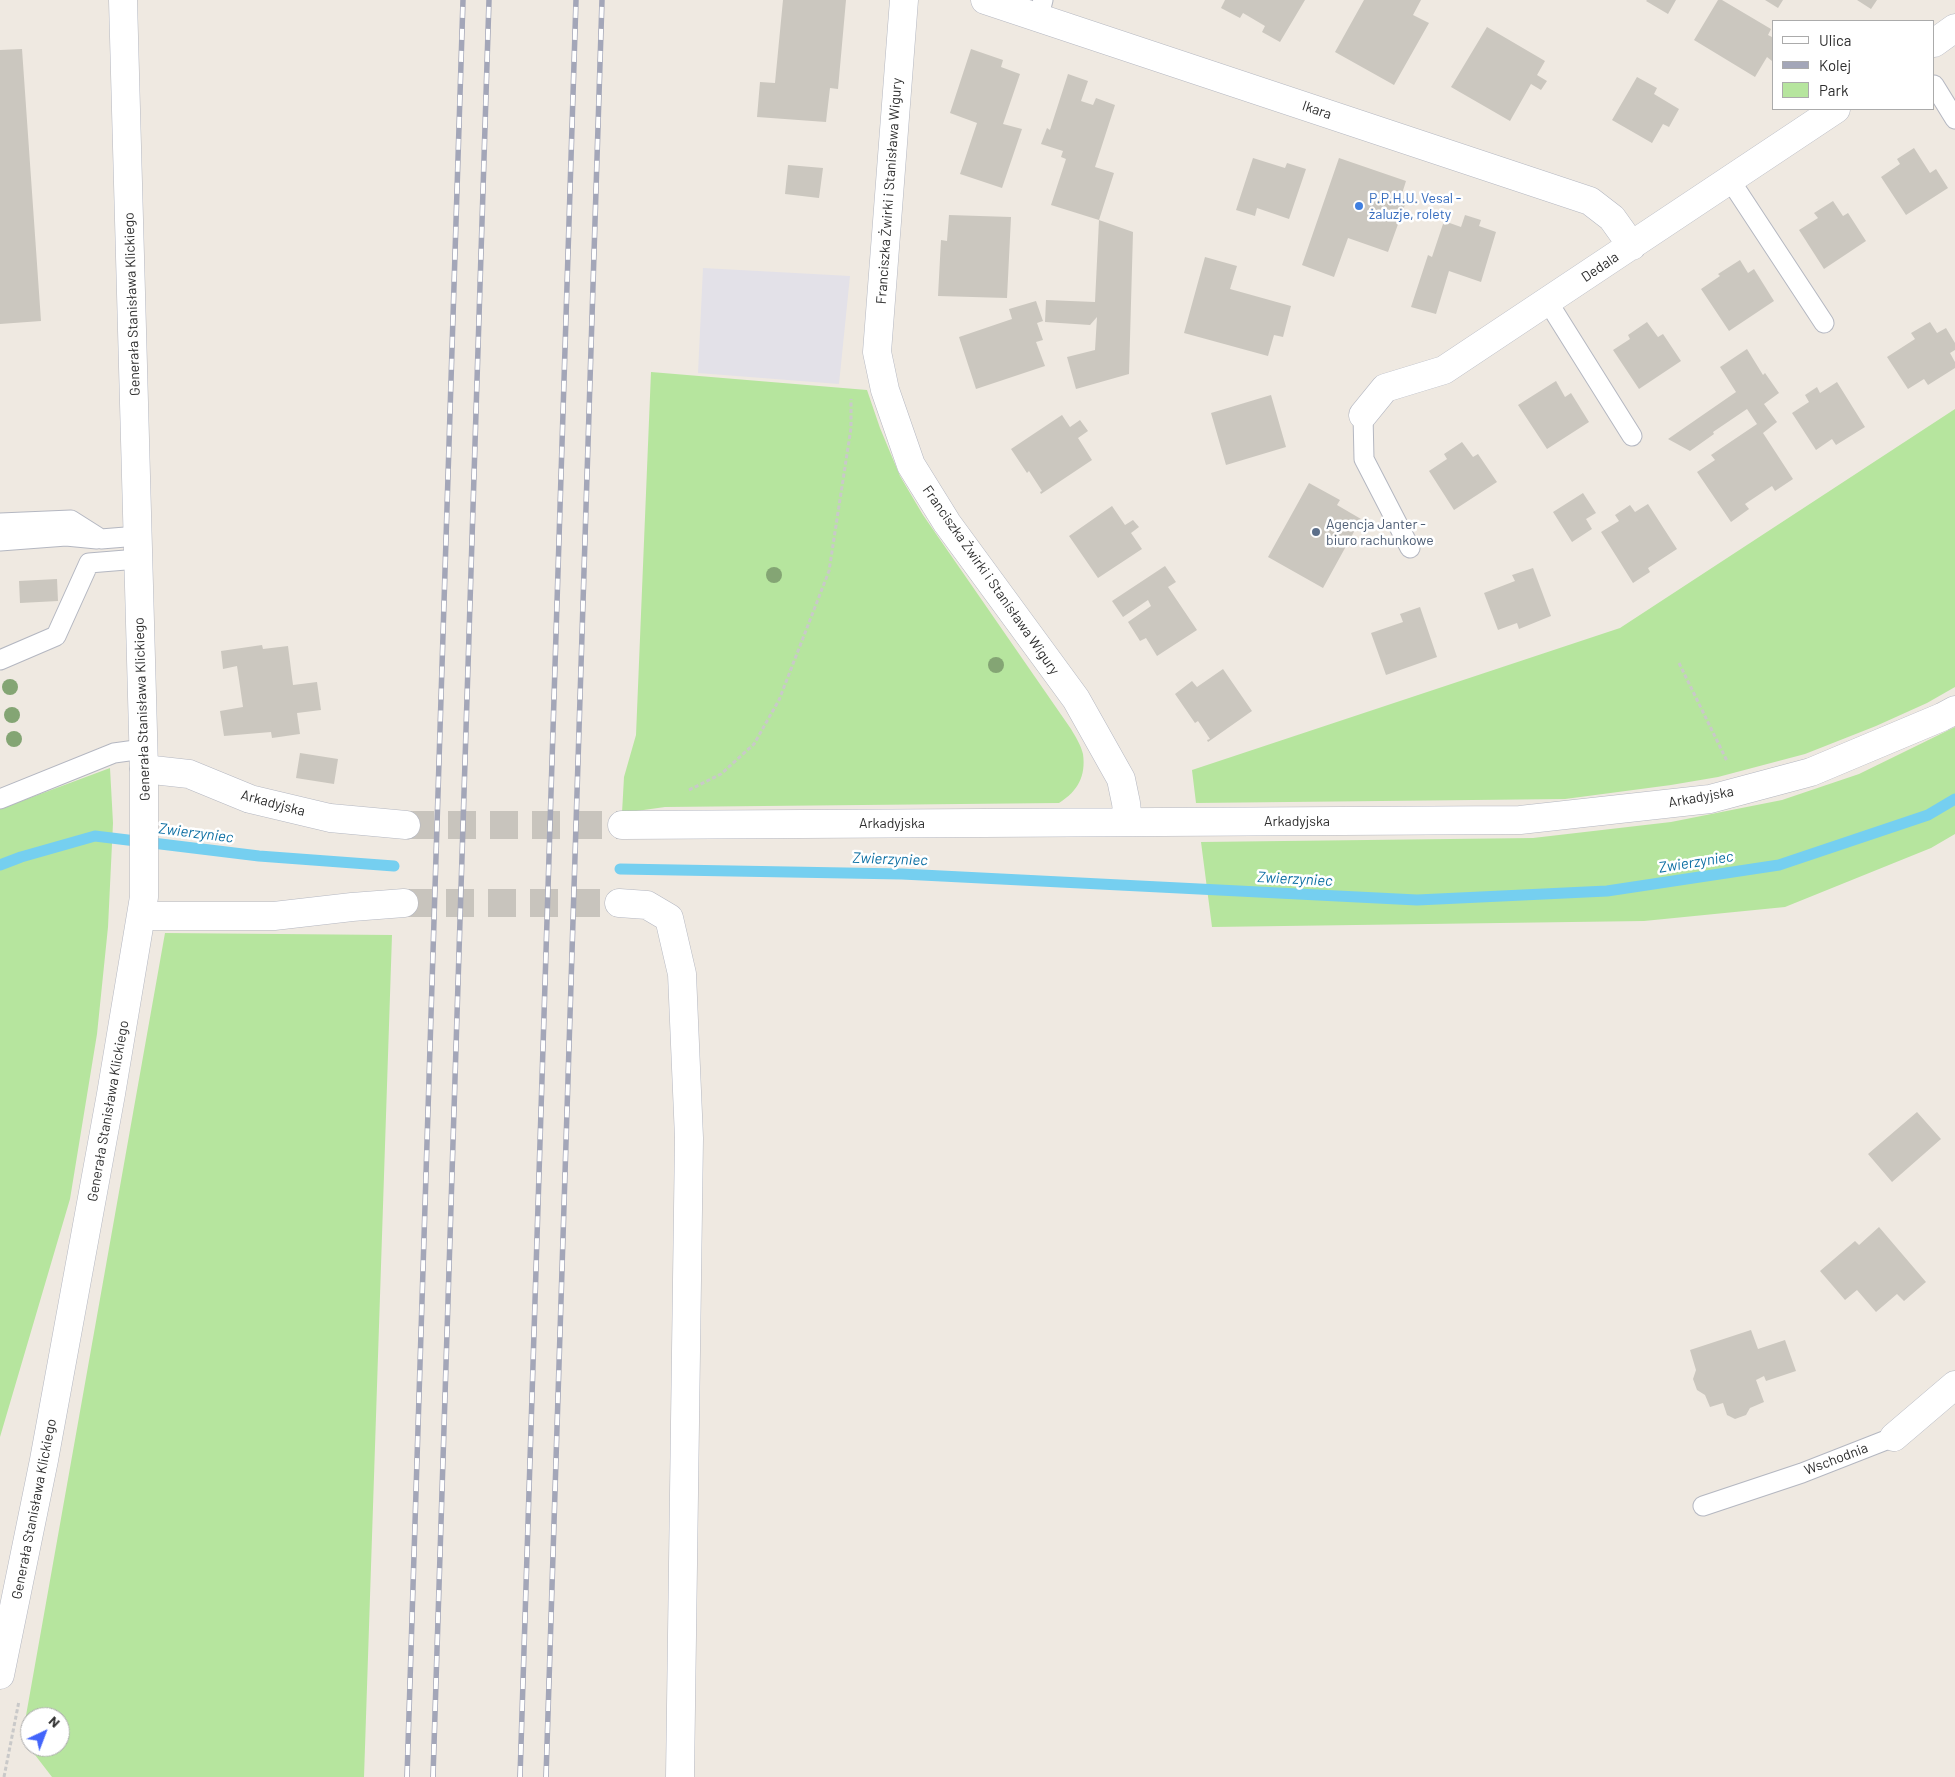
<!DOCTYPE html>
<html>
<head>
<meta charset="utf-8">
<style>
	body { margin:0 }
	#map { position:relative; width:1955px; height:1777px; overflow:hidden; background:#efe9e1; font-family:Barlow,sans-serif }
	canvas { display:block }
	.legend { position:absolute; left:1772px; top:20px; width:162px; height:90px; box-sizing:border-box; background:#fff; border:1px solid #ababab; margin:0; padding:6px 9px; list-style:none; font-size:15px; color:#2e2e2e }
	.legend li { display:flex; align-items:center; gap:10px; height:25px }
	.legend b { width:25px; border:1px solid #ababab }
	.north { position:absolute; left:20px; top:1707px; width:50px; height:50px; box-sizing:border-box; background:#fff; border:1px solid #ababab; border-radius:50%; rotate:43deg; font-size:14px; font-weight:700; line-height:20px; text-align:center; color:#2e2e2e }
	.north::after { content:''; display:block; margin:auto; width:18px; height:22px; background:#4264fb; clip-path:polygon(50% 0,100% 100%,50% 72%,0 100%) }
</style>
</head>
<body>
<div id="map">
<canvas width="1955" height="1777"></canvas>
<ul class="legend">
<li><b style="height:6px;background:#fff"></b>Ulica</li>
<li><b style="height:6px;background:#a3a6b8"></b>Kolej</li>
<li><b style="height:14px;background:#b6e59e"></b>Park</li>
</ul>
<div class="north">N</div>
</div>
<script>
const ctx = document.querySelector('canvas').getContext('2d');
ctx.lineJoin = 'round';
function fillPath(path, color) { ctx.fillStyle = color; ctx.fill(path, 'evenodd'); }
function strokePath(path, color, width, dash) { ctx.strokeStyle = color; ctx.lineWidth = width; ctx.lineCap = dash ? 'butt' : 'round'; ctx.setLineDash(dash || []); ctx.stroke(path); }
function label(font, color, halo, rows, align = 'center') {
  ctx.font = font + ' Barlow,sans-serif'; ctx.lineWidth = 5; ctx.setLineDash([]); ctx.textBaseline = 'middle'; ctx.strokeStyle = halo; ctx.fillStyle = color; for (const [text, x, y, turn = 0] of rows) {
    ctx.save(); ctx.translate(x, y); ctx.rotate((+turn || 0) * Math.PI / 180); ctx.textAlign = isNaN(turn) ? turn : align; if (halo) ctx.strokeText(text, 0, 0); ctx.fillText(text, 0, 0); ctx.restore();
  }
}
fillPath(new Path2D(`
	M703 268 850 276 839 384 698 373Z`), '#e3e1e8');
fillPath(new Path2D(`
	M651 372 867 390 880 428 900 476 923 515 1071 729C1075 736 1081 745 1083 754 1086 776 1078 791 1059 803L665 807 622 813 624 777 636 735Z
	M1955 409V687L1927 703 1876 726 1805 754 1718 777 1671 785 1565 799 1196 803 1192 770 1620 628Z
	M1955 727V834L1931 848 1785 907 1644 921 1212 927 1201 842 1533 838 1671 822 1782 800 1859 774Z
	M110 768 113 823 108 927 97 1034 70 1199 0 1437V809Z
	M165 933 392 935 364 1777H52L22 1738ZM30 1717H60V1747H30Z`), '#b6e59e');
strokePath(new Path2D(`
	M0 865 21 857 95 836 259 856 394 866
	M620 869 902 874 1417 900 1607 891 1779 865 1928 815 1955 799`), '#75cff0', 11);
fillPath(new Path2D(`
	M783 0H846L838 89 830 88 826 122 757 117 760 82 775 83Z
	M1225 0H1305L1280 42 1262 32 1265 26 1243 13 1240 18 1221 8Z
	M1364 0H1421L1413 15 1429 23 1394 85 1335 52Z
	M1647 0H1676L1668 14 1646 1Z
	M1718 0H1722L1771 29 1768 35 1774 38V59L1772 61 1767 57 1755 77 1694 40Z
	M1765 0H1783L1778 8Z
	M1857 0H1877L1871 9Z
	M1487 27 1545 61 1537 75 1547 81 1541 90 1531 84 1510 121 1451 87Z
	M22 49 41 321 0 324V50Z
	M971 49 1003 60 1001 67 1020 74 1003 124 1022 129 1002 188 960 174 977 123 950 113Z
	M1068 74 1088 81 1081 101 1093 105 1096 98 1115 105 1095 167 1114 173 1099 220 1133 232 1129 374 1076 389 1067 357 1095 350 1097 317 1090 325 1045 322 1046 300 1095 302 1099 220 1051 205 1066 159 1061 157 1063 151 1041 144 1047 128 1050 130Z
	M1637 77 1657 88 1654 94 1679 109 1669 127 1663 124 1652 143 1612 120Z
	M1914 148 1930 173 1936 169 1948 188 1906 215 1881 177 1900 164 1897 159Z
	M1253 158 1285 168 1287 163 1306 169 1289 219 1257 208 1255 216 1236 210Z
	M1339 158 1406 181 1400 200 1406 202 1388 252 1348 238 1334 277 1302 265Z
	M788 165 823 168 819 198 785 194Z
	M1833 201 1843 216 1848 213 1866 241 1824 269 1799 230 1818 218 1814 213Z
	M949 215 1011 217 1007 298 938 296 941 240 947 241Z
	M1465 215 1481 220 1479 226 1496 232 1481 282 1449 271 1436 314 1411 307 1428 255 1432 257 1444 221 1461 227Z
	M1205 257 1237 266 1230 289 1291 306 1283 337 1274 335 1268 356 1184 333Z
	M1740 260 1748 273 1754 269 1774 301 1729 331 1701 289 1720 276 1718 274Z
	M1036 301 1043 321 1037 323 1043 340 1036 342 1045 366 976 389 959 337 1012 319 1009 309Z
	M1647 322 1658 337 1663 334 1681 361 1639 389 1613 350 1630 339 1628 335Z
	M1930 322 1937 333 1946 328 1955 343V350L1950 353 1955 362V368L1928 385 1924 379 1908 389 1887 357 1915 339 1911 333Z
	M1747 349 1763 375 1765 373 1779 393 1764 404 1777 422 1763 433 1793 479 1775 491 1772 486 1745 504 1749 509 1731 522 1697 472 1715 460 1711 455 1757 424 1747 409 1713 432 1714 434 1690 451 1668 439 1736 392 1720 367Z
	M1556 381 1565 397 1571 393 1589 422 1547 449 1518 405Z
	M1837 382 1865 427 1836 445 1832 439 1816 450 1792 413 1809 402 1805 395 1817 387 1820 393Z
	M1271 395 1286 447 1226 465 1211 413Z
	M1062 415 1070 427 1080 420 1088 431 1078 438 1092 460 1041 494 1040 492 1042 491 1029 471 1027 473 1011 449Z
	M1462 442 1473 457 1478 454 1497 482 1454 510 1429 471 1447 459 1444 454Z
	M1309 483 1340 500 1337 505 1361 519 1323 588 1268 557Z
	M1583 493 1596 513 1586 519 1592 529 1572 542 1553 512Z
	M1648 504 1677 549 1648 568 1650 572 1633 583 1601 532 1619 521 1615 515 1630 505 1635 512Z
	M1112 506 1125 525 1133 520 1139 527 1131 533 1142 549 1098 578 1069 536Z
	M1165 566 1176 582 1168 587 1197 630 1157 656 1146 638 1140 641 1128 622 1151 606 1148 600 1123 617 1112 601Z
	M1533 568 1551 616 1519 629 1517 623 1498 630 1484 593 1515 581 1512 575Z
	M57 579 58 601 20 603 19 581Z
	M1420 607 1437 657 1386 675 1371 633 1403 622 1400 614Z
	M262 645 263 649 288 646 293 685 317 682 321 710 297 713 300 734 272 738 271 732 224 736 220 711 243 707 237 666 223 669 221 651Z
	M1223 669 1252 711 1208 742 1207 740 1210 739 1198 721 1195 723 1175 694 1192 681 1197 687Z
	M300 753 338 759 334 784 296 778Z
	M1917 1112 1941 1139 1892 1182 1868 1154Z
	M1879 1227 1926 1282 1904 1301 1897 1294 1876 1312 1857 1290 1845 1300 1820 1271 1855 1241 1859 1245Z
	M1751 1330 1758 1349 1785 1340 1796 1371 1766 1381 1764 1376 1756 1380 1764 1402 1750 1408 1746 1415 1735 1419 1727 1415 1723 1403 1710 1407 1705 1395 1697 1390 1693 1379 1696 1370 1690 1350Z`), '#cbc7bf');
strokePath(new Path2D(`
	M406 825H622
	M404 903H619`), '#c8c4bd', 28, [28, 14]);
const lane = new Path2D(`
	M1039 16 1043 0
	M1934 85 1955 119
	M1730 180 1824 323
	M1548 302 1632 436
	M1363 415 1364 459 1410 548
	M0 523 71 520 101 539 138 536
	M0 541 66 536 97 539
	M0 660 56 636 89 563 138 559
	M0 799 114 753 143 749
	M1703 1506 1802 1473 1894 1437`);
const street = new Path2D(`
	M904 0 877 352 885 390 911 465 947 523 1076 699 1121 779 1126 803 1128 821
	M985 0 1590 201 1612 218 1632 246
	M1934 43 1955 28
	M1363 415 1385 388 1444 370 1836 109
	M144 769 189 774 250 799 330 818 406 825
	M622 825 1520 820 1710 799 1811 772 1942 717 1955 710
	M619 903 647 905 669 918 682 974 689 1138 680 1777
	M142 916H274L352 907 404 903
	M1894 1437 1955 1385`);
const secondary = new Path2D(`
	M0 1675 44 1460 111 1094 144 897V769L123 0`);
strokePath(lane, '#b4b7c1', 21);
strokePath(street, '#b4b7c1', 29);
strokePath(secondary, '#b4b7c1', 29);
strokePath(new Path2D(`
	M1679 663 1727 761
	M689 790 721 774 754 744 779 700 829 571 851 428V399
	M4 1777 19 1701`), '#c9c9c9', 3, [4, 2.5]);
strokePath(lane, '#fff', 19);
strokePath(street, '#fff', 28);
strokePath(secondary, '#fff', 28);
const rail = new Path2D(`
	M407 1777 463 0
	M433 1777 489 0
	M520 1777 576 0
	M546 1777 602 0`);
strokePath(rail, '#a3a6b8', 5.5);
strokePath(rail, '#fff', 4, [11]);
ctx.fillStyle = '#84a574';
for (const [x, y] of [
	[774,575],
	[996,665],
	[10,687],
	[12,715],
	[14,739]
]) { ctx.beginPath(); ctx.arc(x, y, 8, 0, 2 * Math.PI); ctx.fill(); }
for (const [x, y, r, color] of [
	[1359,206,5,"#3f7fe0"],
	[1316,532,5,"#5c6f8a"]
]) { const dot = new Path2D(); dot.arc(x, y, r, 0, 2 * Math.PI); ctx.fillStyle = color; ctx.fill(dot); strokePath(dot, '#fff', 2); }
label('14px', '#2e2e2e', '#fff', [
	["Ikara",1317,110,19],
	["Franciszka Żwirki i Stanisława Wigury",889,191,-86],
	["Dedala",1600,267,-34],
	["Generała Stanisława Klickiego",132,304,-92],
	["Franciszka Żwirki i Stanisława Wigury",991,580,55],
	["Generała Stanisława Klickiego",142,709,-92],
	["Arkadyjska",1701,797,-10],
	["Arkadyjska",273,803,15],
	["Arkadyjska",1297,821],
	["Arkadyjska",892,823],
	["Generała Stanisława Klickiego",108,1111,-80],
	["Wschodnia",1836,1459,-21],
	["Generała Stanisława Klickiego",34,1509,-79]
]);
label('14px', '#366cbe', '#fff', [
	["P.P.H.U. Vesal -",1369,198],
	["żaluzje, rolety",1369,214]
], 'left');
label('14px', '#4e5e75', '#fff', [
	["Agencja Janter -",1326,524],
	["biuro rachunkowe",1326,540]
], 'left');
label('italic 15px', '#0d6fa3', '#fff', [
	["Zwierzyniec",196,833,7],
	["Zwierzyniec",890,859,2],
	["Zwierzyniec",1696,862,-9],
	["Zwierzyniec",1295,879,3]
]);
</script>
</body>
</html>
